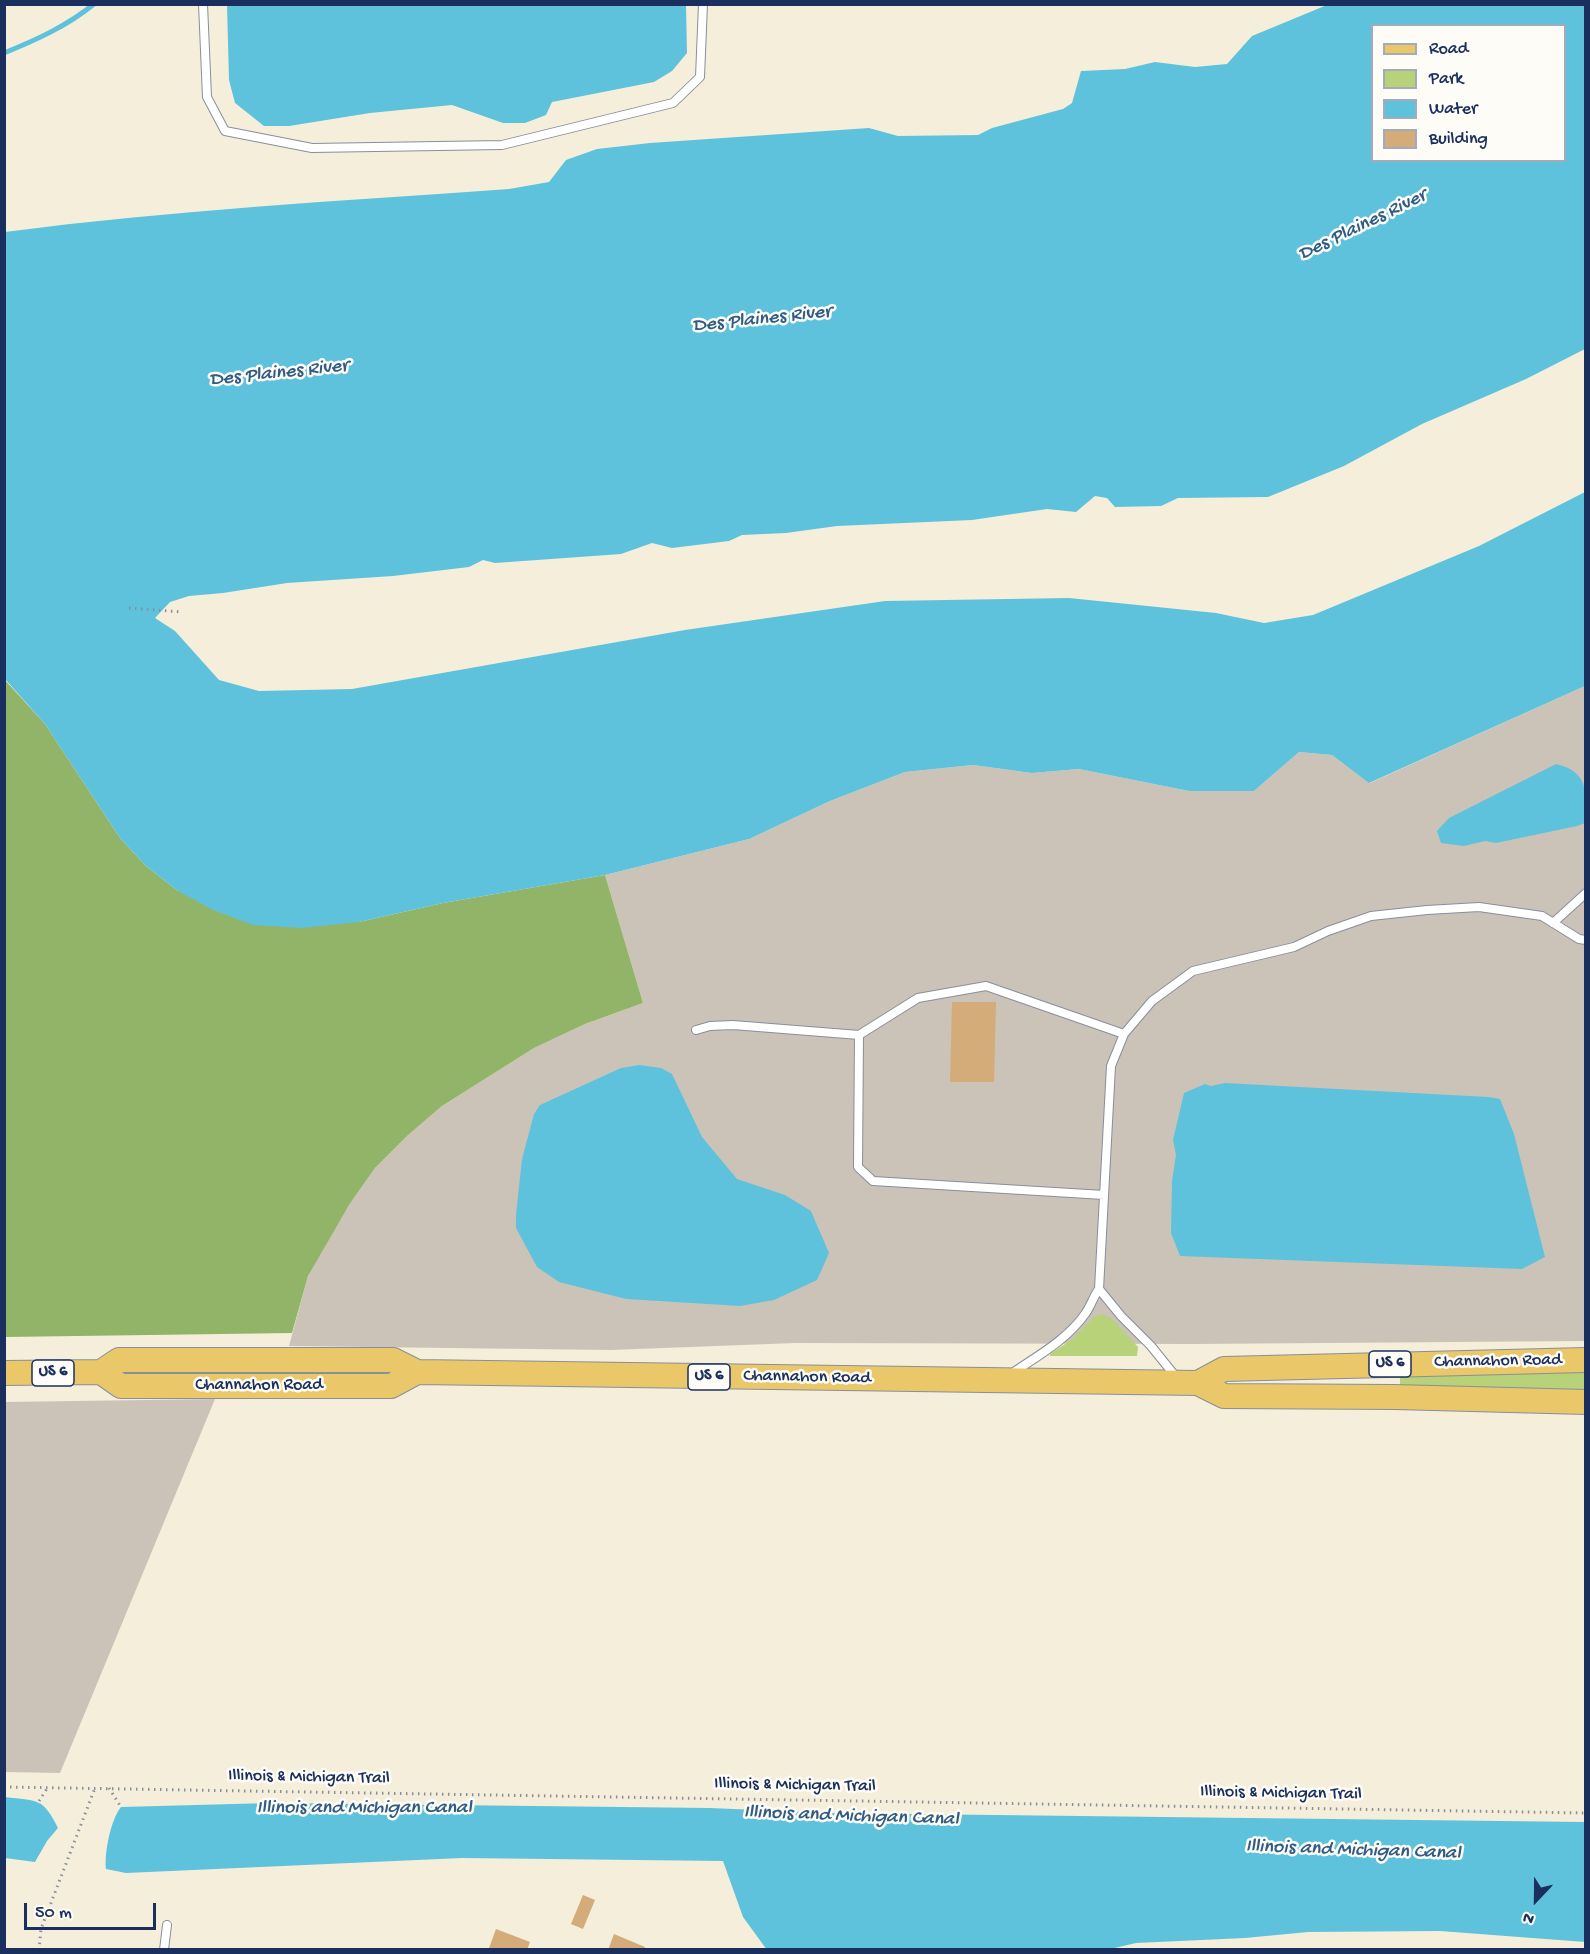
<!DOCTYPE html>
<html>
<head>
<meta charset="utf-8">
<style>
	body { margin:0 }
	#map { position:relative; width:1590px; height:1954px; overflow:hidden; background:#f5eedb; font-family:"Gochi Hand",sans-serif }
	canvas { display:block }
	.frame { position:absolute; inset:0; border:6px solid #1b2f5e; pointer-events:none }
	.legend { position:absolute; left:1371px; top:24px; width:195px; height:138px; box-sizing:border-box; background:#fdfcf7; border:2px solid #a3aaba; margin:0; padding:8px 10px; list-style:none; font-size:18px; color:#1b2f5e }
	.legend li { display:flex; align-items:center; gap:12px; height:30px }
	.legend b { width:30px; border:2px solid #a3aaba }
	.north { position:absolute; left:1506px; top:1870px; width:60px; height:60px; -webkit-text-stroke:4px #fdfcf7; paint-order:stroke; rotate:202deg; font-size:16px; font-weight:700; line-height:24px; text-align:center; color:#1b2f5e }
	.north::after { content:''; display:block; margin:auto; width:21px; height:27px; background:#1b2f5e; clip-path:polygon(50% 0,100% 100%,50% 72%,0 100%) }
	.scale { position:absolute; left:24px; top:1903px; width:132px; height:27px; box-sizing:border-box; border:3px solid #1b2f5e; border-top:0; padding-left:8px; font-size:18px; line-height:21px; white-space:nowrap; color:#1b2f5e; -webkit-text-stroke:4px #fdfcf7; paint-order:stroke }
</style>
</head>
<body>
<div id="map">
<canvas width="1590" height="1954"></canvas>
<div class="frame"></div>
<ul class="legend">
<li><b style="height:8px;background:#eac769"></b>Road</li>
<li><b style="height:16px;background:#b7d278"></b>Park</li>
<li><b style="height:16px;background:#5ec2dc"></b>Water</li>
<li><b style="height:16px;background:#d3ac79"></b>Building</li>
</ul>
<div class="north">N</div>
<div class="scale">50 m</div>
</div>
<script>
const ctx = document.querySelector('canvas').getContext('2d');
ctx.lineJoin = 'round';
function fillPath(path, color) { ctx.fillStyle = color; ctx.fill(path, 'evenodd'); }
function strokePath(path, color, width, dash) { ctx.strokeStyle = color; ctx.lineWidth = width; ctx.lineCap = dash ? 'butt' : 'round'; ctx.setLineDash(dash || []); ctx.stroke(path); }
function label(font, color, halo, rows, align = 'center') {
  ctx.font = font + ' "Gochi Hand",sans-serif'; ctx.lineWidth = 5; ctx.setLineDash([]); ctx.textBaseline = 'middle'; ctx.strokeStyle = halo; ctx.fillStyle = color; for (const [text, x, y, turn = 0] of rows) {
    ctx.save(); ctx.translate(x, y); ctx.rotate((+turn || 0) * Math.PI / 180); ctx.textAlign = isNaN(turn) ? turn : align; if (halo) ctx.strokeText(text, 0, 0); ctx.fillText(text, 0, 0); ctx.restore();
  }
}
fillPath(new Path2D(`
	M1585 686V1341L1194 1344 795 1343 611 1350 289 1346 308 1276 329 1238 349 1205 375 1168 407 1136 442 1106 534 1048 585 1024 643 1003 605 875 749 839 830 801 905 772 973 765 1032 773 1079 769 1189 791H1254L1299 752 1332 755 1370 783Z
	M215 1399 60 1773 5 1772V1402Z`), '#cbc3b8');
fillPath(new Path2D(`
	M1101 1314 1112 1319 1138 1347 1137 1356H1050V1354L1071 1340 1093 1318Z
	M1506 1372H1585V1390L1400 1385V1376Z`), '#b7d278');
fillPath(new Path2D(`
	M4 679 45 724 120 838 146 866 178 891 359 922 443 903 605 875 643 1003 585 1024 534 1048 442 1106 407 1136 375 1168 349 1205 308 1276 292 1333 5 1337Z`), '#91b468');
fillPath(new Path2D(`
	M227 5H686L687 53 672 71 654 82 552 102 546 115 525 123H503L452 105 370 113 289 126H264L235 103 229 80Z
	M1327 5H1585V349L1526 379 1422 424 1344 466 1268 497 1178 498 1161 506 1115 507 1107 498 1095 496 1076 512 1047 509 972 520 837 526 786 533 742 535 729 541 672 548 652 543 621 554 495 563 483 560 469 567 393 576 287 583 223 593 189 596 170 602 155 618 175 631 219 680 259 691 352 689 685 630 885 601 1069 598 1216 613 1264 623 1313 615 1479 546 1585 492V686L1369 783 1332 755 1299 752 1254 791H1189L1079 769 1032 773 973 765 905 772 830 801 749 839 605 875 443 903 359 922 302 928 253 925 213 910 178 891 146 866 120 838 45 724 5 679V232C172 210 340 201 509 189L549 182 566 160 597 149 650 143 869 128 898 136 978 135 992 128 1063 109 1072 103 1081 71 1125 69 1155 62 1195 67 1227 64 1252 36ZM1372 26H1564V160H1372Z
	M1556 764C1590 772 1586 793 1585 823L1577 826 1496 843 1485 841 1464 846 1441 843 1437 831 1449 818Z
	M639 1065 661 1068 672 1074 702 1137 737 1179 785 1195 811 1211 829 1253 817 1280 774 1300 740 1306 626 1299 559 1282 537 1267 516 1228V1215L522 1159 534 1114 540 1105 621 1068Z
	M1225 1083 1488 1097 1500 1099 1514 1134 1545 1257 1522 1269 1180 1256 1171 1233 1172 1181 1176 1155 1173 1140 1184 1093 1205 1084 1211 1086Z
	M5 1797C37 1801 43 1797 58 1828L47 1841 35 1862 5 1858Z
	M271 1803 710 1808 827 1813 1585 1822V1942L1440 1931 1308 1932 1245 1938 1136 1943 1106 1950H767L743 1917 723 1861 462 1858 126 1873 106 1869C104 1853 111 1819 121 1807Z`), '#5ec2dc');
strokePath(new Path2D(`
	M4 53C36 40 67 26 94 4`), '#5ec2dc', 5);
fillPath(new Path2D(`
	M952 1002H996L994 1082H950Z
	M583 1895 595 1900 583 1929 571 1924Z
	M496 1929 530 1942 527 1950 489 1948Z
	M614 1934 645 1947 644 1950H608Z`), '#d3ac79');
const service = new Path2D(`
	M203 4 207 97 225 131 312 148 502 145 673 103 700 77 703 4
	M1553 923 1586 893
	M696 1030 710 1026 733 1025 859 1035 918 998 986 986 1124 1034
	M859 1035 858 1167 873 1181 1104 1195
	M1099 1289 1111 1066 1124 1034 1152 1001 1193 971 1294 947 1328 931 1371 916 1427 910 1479 907 1542 916 1579 939 1586 940
	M1011 1374C1037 1356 1067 1340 1085 1314 1091 1306 1093 1297 1099 1289L1121 1316 1151 1346 1176 1377
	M164 1950 167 1925`);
const primary = new Path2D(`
	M101 1372 119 1360H393L417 1372 1198 1383 1224 1396 1394 1397 1586 1402
	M4 1373 101 1372 121 1386H391L417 1372
	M1198 1383 1224 1369 1586 1360`);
strokePath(service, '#888e9c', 10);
strokePath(primary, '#888e9c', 26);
strokePath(new Path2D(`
	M129 608 182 612
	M4 1787 1586 1813
	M109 1788 121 1807
	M39 1801 48 1787
	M39 1950 41 1929 95 1788`), '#888e9c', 3, [1.5, 4.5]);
strokePath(service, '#fff', 8);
strokePath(primary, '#eac769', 24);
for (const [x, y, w] of [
	[1390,1364,42],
	[53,1373,42],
	[709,1377,42]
]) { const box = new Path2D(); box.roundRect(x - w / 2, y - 13, w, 26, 4.5); ctx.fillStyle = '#fdfcf7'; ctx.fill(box); strokePath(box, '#1b2f5e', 1.5); }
label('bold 16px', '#1b2f5e', null, [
	["US 6",1390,1364],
	["US 6",53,1373],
	["US 6",709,1377]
]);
label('18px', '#1b2f5e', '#fdfcf7', [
	["Channahon Road",1498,1362,-1],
	["Channahon Road",807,1378,1],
	["Channahon Road",259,1386],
	["Illinois & Michigan Trail",309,1778,1],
	["Illinois & Michigan Trail",795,1786,1],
	["Illinois & Michigan Trail",1281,1794,1]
]);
label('italic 20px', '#2f5b84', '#fdfcf7', [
	["Des Plaines River",1363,226,-26],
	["Des Plaines River",762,320,-6],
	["Des Plaines River",279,374,-6],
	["Illinois and Michigan Canal",364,1809],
	["Illinois and Michigan Canal",851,1817,2],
	["Illinois and Michigan Canal",1353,1851,2]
]);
</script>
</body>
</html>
